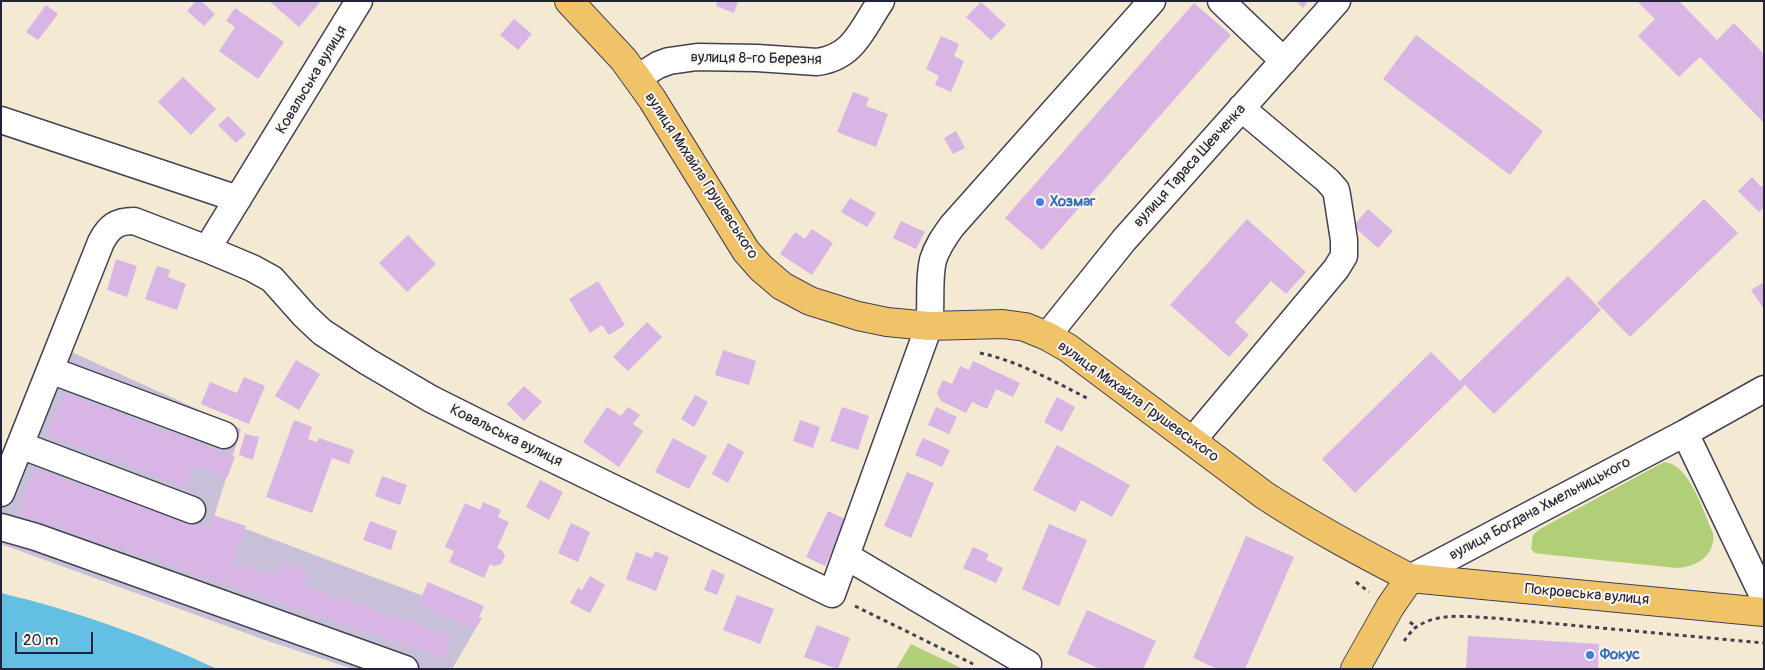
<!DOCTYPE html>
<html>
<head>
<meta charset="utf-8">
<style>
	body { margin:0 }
	#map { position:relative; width:1765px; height:670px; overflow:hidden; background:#f4e9d2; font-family:Pangolin,sans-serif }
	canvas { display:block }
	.frame { position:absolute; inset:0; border:2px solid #22223b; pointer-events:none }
	.scale { position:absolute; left:15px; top:632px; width:78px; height:22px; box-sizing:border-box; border:2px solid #22223b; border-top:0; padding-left:6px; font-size:15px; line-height:18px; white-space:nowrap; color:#22223b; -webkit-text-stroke:4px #fbf7ec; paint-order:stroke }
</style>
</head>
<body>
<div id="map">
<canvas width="1765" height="670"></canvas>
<div class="frame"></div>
<div class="scale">20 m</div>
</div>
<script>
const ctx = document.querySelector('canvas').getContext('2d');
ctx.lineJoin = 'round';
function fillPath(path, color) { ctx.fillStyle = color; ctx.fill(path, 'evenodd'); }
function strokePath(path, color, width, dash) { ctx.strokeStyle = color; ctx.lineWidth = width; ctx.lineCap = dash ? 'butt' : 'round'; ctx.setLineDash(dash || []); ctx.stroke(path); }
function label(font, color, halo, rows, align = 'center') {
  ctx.font = font + ' Pangolin,sans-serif'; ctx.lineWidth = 4; ctx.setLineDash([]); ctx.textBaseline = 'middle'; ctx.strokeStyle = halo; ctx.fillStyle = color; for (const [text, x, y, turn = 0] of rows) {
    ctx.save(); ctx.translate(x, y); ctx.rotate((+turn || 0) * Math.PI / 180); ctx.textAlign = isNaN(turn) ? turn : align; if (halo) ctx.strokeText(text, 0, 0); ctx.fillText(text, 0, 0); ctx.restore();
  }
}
fillPath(new Path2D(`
	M65 349 241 429 214 517 482 618 452 669H353L265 640 1 544V475Z`), '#c8bfd8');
fillPath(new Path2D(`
	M1664 462C1690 464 1703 512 1713 533 1716 555 1697 567 1677 568L1542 554 1535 553 1531 549 1533 535 1540 529Z
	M911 644 963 669H896Z`), '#b1cf76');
fillPath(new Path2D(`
	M1 593C76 611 147 636 217 669H1Z`), '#64c0e2');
fillPath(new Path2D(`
	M196 1H201L215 14 204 26 187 11Z
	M269 1H321L299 27Z
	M717 1H738L734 13 716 6Z
	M1296 1H1308L1303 8Z
	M1637 1H1679L1717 40 1734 23 1764 54V123L1700 57 1679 77 1638 36 1655 19Z
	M981 2 1006 25 991 40 966 17Z
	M1194 3 1231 35 1042 250 1005 218Z
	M46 5 58 14 38 40 26 32Z
	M235 8 284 42 258 79 219 51 235 27 226 21Z
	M514 19 532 34 518 50 500 35Z
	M1416 35 1543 131 1510 175 1383 79Z
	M941 36 959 44 954 56 964 61 951 92 935 85 939 76 926 69Z
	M183 77 216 109 191 135 158 102Z
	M853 92 869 98 866 106 888 114 876 147 837 132Z
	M228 116 246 134 236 143 218 125Z
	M956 131 965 148 953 154 944 138Z
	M1752 177 1761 187 1764 184V207L1759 212 1738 191Z
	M850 198 876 213 867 227 841 212Z
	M1704 199 1738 233 1630 337 1597 303Z
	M1368 209 1393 231 1378 248 1353 226Z
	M1247 219 1306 272 1286 294 1271 281 1235 322 1249 335 1229 357 1170 305Z
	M901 221 925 232 916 249 893 238Z
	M812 229 833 243 812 275 780 254 795 232 805 239Z
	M408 235 436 264 407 292 379 263Z
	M116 259 137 266 127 297 107 290Z
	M157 266 170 270 168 277 186 284 177 310 145 299Z
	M1568 276 1601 310 1494 414 1465 385 1355 493 1322 459 1431 352 1460 381Z
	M598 281 625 325 609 335 602 325 590 333 569 299Z
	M1764 282V309L1751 290Z
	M647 322 662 337 628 371 613 357Z
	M723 350 756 361 749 385 715 375Z
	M296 360 320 374 299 410 275 396Z
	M973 361 1020 383 1013 397 996 389 987 409 972 402 966 413 941 401 937 393 943 380 952 384 960 366 969 370Z
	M244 377 265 386 249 424 201 404 210 382 237 393Z
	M524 386 542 402 524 421 507 404Z
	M64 393 235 457 227 478 193 466 185 487 47 435Z
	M695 395 708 402 694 427 681 419Z
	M1057 397 1075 407 1062 432 1044 422Z
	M607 407 621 416 628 407 640 415 633 424 643 431 619 467 583 442Z
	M842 407 869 416 858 450 830 441Z
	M936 407 957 417 949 434 928 425Z
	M294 420 312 427 308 439 317 442 319 438 354 450 349 464 332 458 312 513 266 497Z
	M800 420 820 427 813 448 793 441Z
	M245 434 259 437 253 460 239 455Z
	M673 438 707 456 689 489 655 472Z
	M923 438 950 450 942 467 915 455Z
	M728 443 744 452 728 483 712 474Z
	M1057 445 1130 485 1112 517 1081 500 1075 512 1033 490Z
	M34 469 209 528 213 515 246 526 233 562 276 577 281 562 309 572 304 586 452 636 445 658 19 514Z
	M907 472 934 483 911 538 884 526Z
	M382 476 407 485 400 505 375 496Z
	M540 480 563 492 549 520 526 507Z
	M483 502 501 510 498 517 509 522 497 548 502 550 505 556 501 564 494 566 490 564 484 578 449 562 454 551 445 547 465 503 480 510Z
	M828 511 847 520 825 566 806 557Z
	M370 521 397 531 391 550 363 540Z
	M571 523 590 532 578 562 558 553Z
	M1049 524 1087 540 1059 606 1022 589Z
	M1246 536 1294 557 1245 669H1218L1193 658Z
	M973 547 989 554 986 560 1003 568 996 583 963 568Z
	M655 551 669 557 656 591 626 579 636 552 652 558Z
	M712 569 725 575 717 595 704 590Z
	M590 576 605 585 590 613 570 603 578 588 582 590Z
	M428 582 484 606 474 629 418 605Z
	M737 595 774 609 760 644 723 630Z
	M1087 610 1156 641 1143 669H1100L1067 654Z
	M817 625 850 638 838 669 804 657Z
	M1468 636 1599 644 1598 669H1466Z`), '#d8b5e5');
const minor = new Path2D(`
	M359 1 207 249 252 268 272 279 305 316 322 332 368 362 431 399 489 428 832 594 929 326C932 305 928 281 933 260 937 247 944 237 952 226L1152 1
	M1221 1 1284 61
	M637 78 658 65 669 61 697 57 757 58 817 62C854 57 862 29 881 1
	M1 120 238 199
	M1047 336 1124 240 1337 1
	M50 370 224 435
	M1685 433 1764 598
	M1192 441 1336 269 1344 256V240L1337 195 1336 190 1327 180 1241 108
	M20 445 192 510
	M1 493 101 242C109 227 116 221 134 221L207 249
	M1 527 36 537 405 669
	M846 556 1028 664
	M1410 578 1685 433 1764 389`);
const major = new Path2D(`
	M569 1 624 60 652 99 746 251 761 268 782 286 810 301 858 316 887 322 929 326 1003 324 1025 327 1047 336 1068 348 1264 495C1311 526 1360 552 1410 578L1764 612
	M1355 669 1390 607 1410 578`);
strokePath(minor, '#424052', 29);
strokePath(major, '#424052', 30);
strokePath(new Path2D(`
	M980 353C1018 361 1053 381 1087 398
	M1356 582 1369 592
	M855 606 973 664
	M1410 622 1416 627
	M1404 641C1408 636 1412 629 1418 626 1440 612 1468 617 1493 618L1764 643`), '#424052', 3, [4, 4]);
strokePath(minor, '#fff', 26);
strokePath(major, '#f1c369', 28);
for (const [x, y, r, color] of [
	[1040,202,5,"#3f7fe0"],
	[1590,655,5,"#3f7fe0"]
]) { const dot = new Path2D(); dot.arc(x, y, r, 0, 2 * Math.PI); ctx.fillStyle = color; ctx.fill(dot); strokePath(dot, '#fbf7ec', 2); }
label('15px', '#22223b', '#fbf7ec', [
	["вулиця 8-го Березня",756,59,1],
	["Ковальська вулиця",312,80,-59],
	["вулиця Тараса Шевченка",1190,166,-48],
	["вулиця Михайла Грушевського",701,176,57],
	["вулиця Михайла Грушевського",1138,402,36],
	["Ковальська вулиця",506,436,26],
	["вулиця Богдана Хмельницького",1540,509,-28],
	["Покровська вулиця",1587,595,5]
]);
label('bold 15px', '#366cbe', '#fbf7ec', [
	["Хозмаг",1050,202],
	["Фокус",1600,655]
], 'left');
</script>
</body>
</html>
